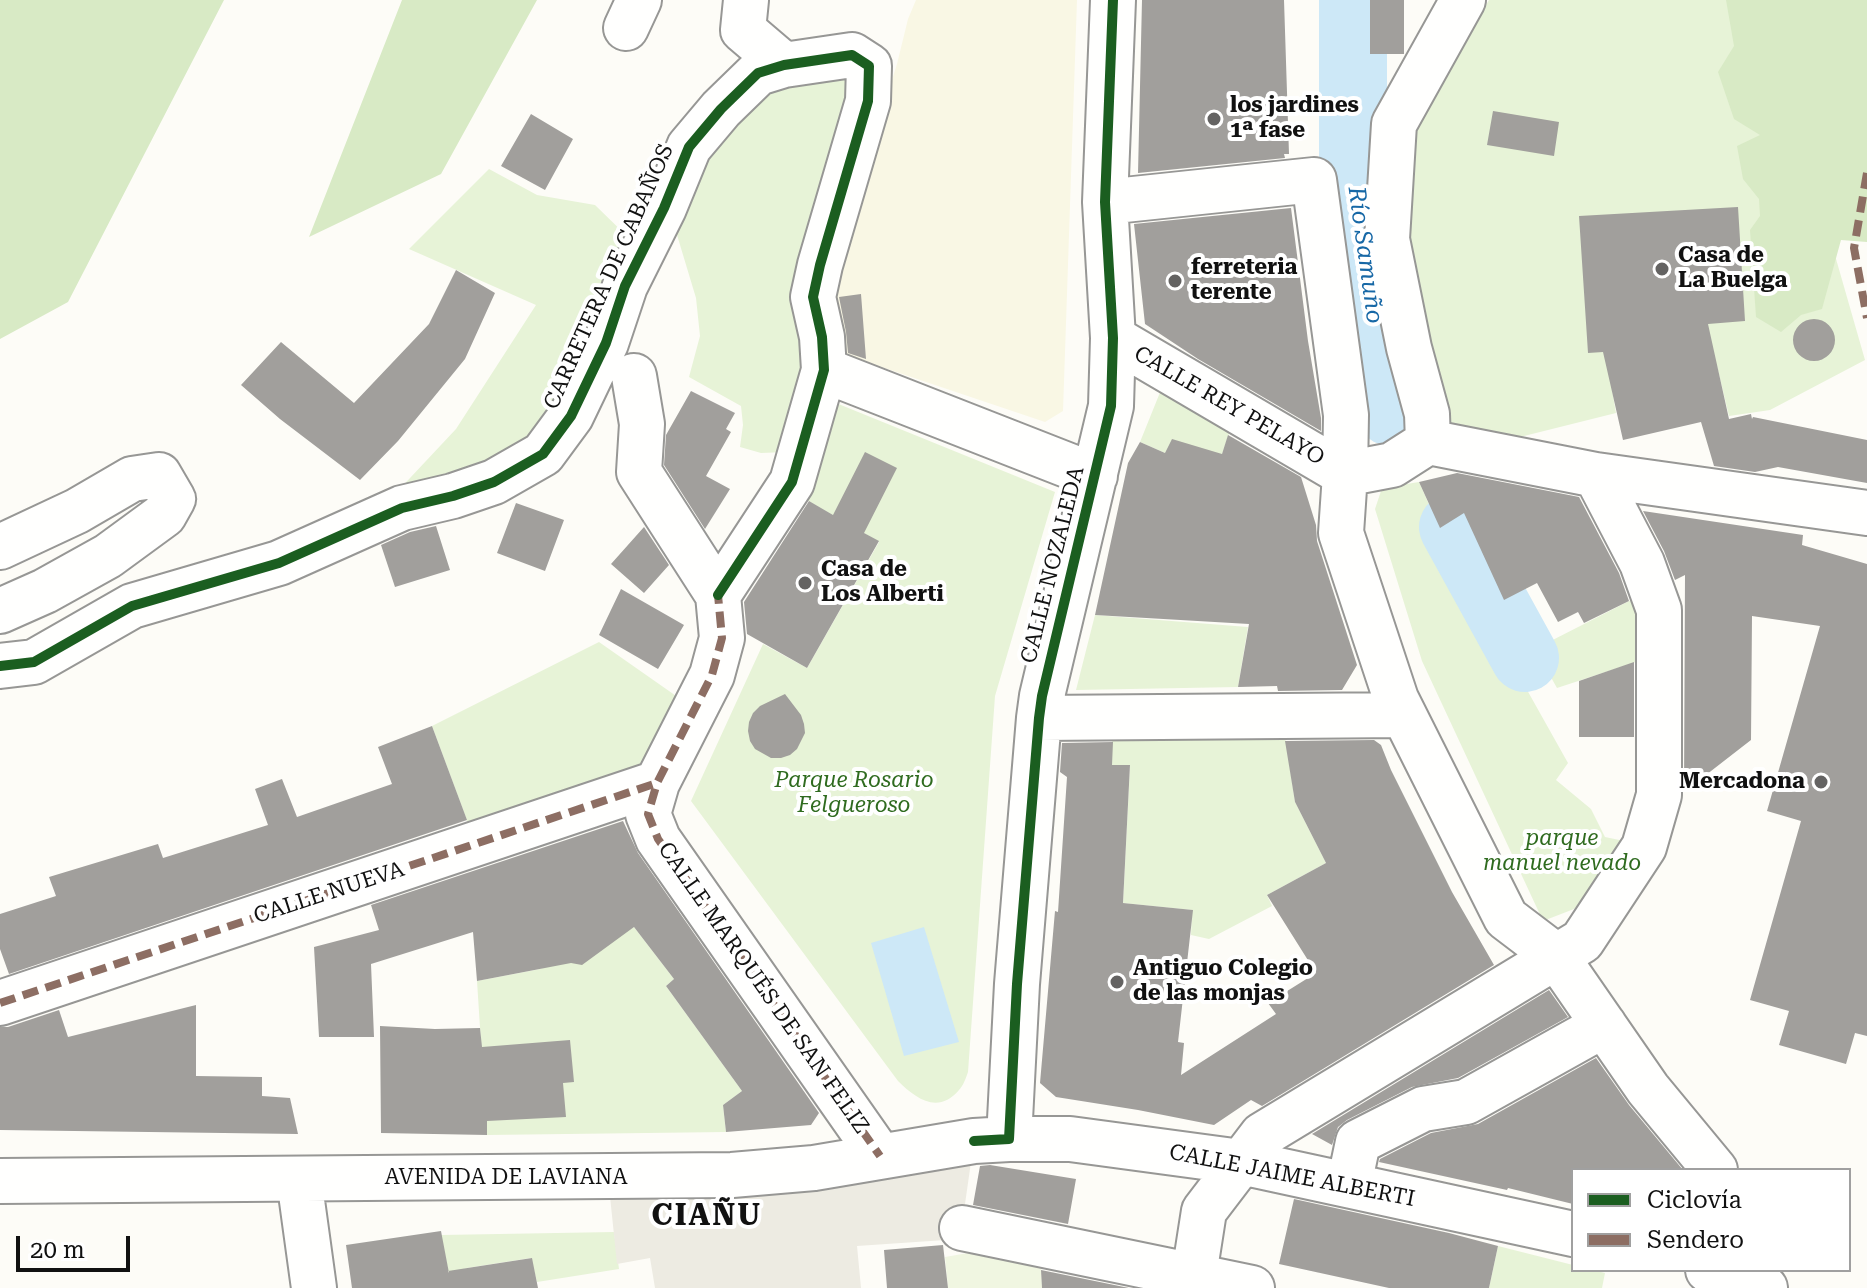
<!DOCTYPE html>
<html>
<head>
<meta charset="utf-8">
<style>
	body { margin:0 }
	#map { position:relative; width:1867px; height:1288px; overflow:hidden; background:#fdfcf7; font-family:"Roboto Serif",serif }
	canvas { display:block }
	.legend { position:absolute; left:1571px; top:1168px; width:280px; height:104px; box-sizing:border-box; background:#fff; border:2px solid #a0a0a0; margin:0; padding:10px 14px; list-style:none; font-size:24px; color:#111 }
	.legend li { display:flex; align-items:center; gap:16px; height:40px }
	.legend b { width:40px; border:2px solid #a0a0a0 }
	.scale { position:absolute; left:16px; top:1236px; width:114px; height:36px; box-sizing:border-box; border:4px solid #111; border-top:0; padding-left:10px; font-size:24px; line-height:28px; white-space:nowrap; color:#111; -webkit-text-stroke:6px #fff; paint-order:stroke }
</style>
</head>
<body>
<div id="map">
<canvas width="1867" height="1288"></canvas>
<ul class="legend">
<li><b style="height:10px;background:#1b5e20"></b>Ciclovía</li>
<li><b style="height:10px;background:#8d6e63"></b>Sendero</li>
</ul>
<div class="scale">20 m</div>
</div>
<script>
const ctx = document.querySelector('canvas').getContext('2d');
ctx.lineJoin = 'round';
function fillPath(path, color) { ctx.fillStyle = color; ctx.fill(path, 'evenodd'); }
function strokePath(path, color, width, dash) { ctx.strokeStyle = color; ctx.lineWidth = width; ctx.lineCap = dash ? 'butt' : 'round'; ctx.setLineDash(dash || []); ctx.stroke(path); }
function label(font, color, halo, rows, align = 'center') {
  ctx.font = font + ' "Roboto Serif",serif'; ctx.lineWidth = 8; ctx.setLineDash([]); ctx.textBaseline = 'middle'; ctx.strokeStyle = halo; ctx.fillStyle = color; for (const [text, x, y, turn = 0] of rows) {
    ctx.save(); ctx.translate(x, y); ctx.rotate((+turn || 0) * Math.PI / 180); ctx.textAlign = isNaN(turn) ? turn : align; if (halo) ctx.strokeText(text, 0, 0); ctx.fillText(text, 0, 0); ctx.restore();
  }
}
fillPath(new Path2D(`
	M916 0H1077L1063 411 1045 422 831 350 823 298 897 64 908 19Z`), '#f9f7e4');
fillPath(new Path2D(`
	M1489 0H1810L1826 224 1865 360 1770 410 1729 416 1717 366 1612 390 1616 413 1512 439 1452 429 1407 239 1405 186 1418 119Z
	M843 72 853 92 812 344 786 452 761 453 740 447 743 425 741 406 689 377 700 336 696 298 674 225 693 180 724 134 762 94 800 75Z
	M489 169 537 195 595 205 634 243 531 447 395 494 456 429 536 305 409 249Z
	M1161 390 1235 416 1222 454 1165 453 1140 442Z
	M836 403 1055 492 995 696 968 1072C966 1078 963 1086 959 1090 938 1115 915 1098 898 1081L691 801 763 644 807 668 879 542 803 498Z
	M1419 482 1453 558 1568 763 1556 780 1591 809 1605 837 1634 843 1574 909 1543 921 1422 661 1375 509 1382 488Z
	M1639 596 1636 662 1557 688 1535 649Z
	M1095 615 1248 627 1238 687 1076 690Z
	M599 642 679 698 651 756 637 771 469 826 432 726Z
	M1285 736 1295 802 1326 863 1267 895 1272 906 1209 939 1191 935 1192 910 1123 903 1130 766 1112 765V739Z
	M634 927 674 979 666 986 742 1091 723 1105 726 1132 487 1135 477 981 540 969Z
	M614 1232 619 1269 537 1282 531 1258 467 1268 449 1274 441 1235Z
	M1498 1246 1573 1265V1270H1593L1605 1273 1602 1288H1489Z`), '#e7f3d7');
fillPath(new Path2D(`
	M0 0H224L68 302 0 339Z
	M402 0H537L441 174 309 237Z
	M1726 0H1867V242L1841 240 1822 309 1801 315 1781 332 1756 317 1750 230 1760 216 1759 199 1743 179 1737 146 1760 135 1734 119 1718 72 1734 46Z`), '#d8eac5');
fillPath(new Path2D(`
	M974 1252 1041 1261 1042 1288H948L945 1257Z`), '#f0f6e1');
fillPath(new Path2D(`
	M974 1141 960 1239 857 1246 861 1288H655L650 1258 617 1264 608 1177Z`), '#edebe2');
fillPath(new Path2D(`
	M924 927 959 1042 904 1056 871 943Z`), '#cde8f7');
strokePath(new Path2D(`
	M1353 0V207L1380 378 1390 412
	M1453 527 1525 658`), '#cde8f7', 68);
fillPath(new Path2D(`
	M1142 0H1284L1289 154H1284L1285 158 1138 173Z
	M1370 0H1404V54H1370Z
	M1493 111 1559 122 1554 156 1487 145Z
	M531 114 573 139 545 190 501 166Z
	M1738 207 1745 321 1708 324 1729 419 1751 414 1752 419 1753 417 1867 440V483L1778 467 1755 472 1714 466 1701 422 1623 440 1603 352 1588 353 1579 216Z
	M1291 208 1308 341 1321 418V431L1198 359 1145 324 1134 224Z
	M456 270 495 293 465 359 398 441 360 480 280 419 241 385 281 342 354 403 429 324Z
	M861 294 866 359 848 353 846 332 839 297Z
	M1793 340a21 21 0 1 1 42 0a21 21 0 1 1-42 0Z
	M691 391 735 413 726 429 731 432 706 476 730 489 705 529 664 465 666 435Z
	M1228 435 1301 477 1316 525 1317 541 1357 665 1342 690 1278 691 1277 686 1238 687 1249 624 1095 615 1128 463 1140 442 1165 453 1172 439 1222 454Z
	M865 452 897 468 864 533 879 541 807 668 747 634 744 602 809 501 833 515Z
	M1457 473 1579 497 1619 573 1629 601 1584 623 1578 612 1558 622 1537 583 1504 600 1464 513 1440 528 1419 482Z
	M516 503 564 520 545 571 497 553Z
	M1643 511 1803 535 1802 545 1867 564V1036L1855 1033 1846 1064 1779 1045 1789 1011 1750 1000 1801 821 1767 811 1820 626 1752 616 1751 740 1684 792 1685 575 1675 580 1664 551Z
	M436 526 450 570 395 587 381 545 410 532Z
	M644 527 669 565 644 593 611 564Z
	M621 589 684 625 658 669 599 635Z
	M1634 662V737H1579V681Z
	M785 694 801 715 804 724 805 733 797 749 790 755 781 758H771L755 749 750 741 748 731 749 722 753 713 760 706Z
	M432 726 467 820 9 974 0 949V914L56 896 49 877 158 844 163 858 268 825 255 789 282 779 297 817 392 784 378 747Z
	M1374 740 1381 745 1391 770 1452 892 1494 965 1262 1106 1251 1100 1214 1125 1138 1110 1056 1097 1040 1083 1055 911 1058 912 1067 777 1060 772 1062 743 1113 742 1112 765H1130L1123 903 1193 910 1178 1042 1184 1043 1181 1075 1276 1014 1268 1003 1316 973 1267 895 1326 863 1295 802 1285 741Z
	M623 821 638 853 819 1113 811 1125 726 1132 723 1105 742 1091 666 986 674 979 634 927 582 965 571 963 477 981 473 932 371 964 374 1037H319L314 947 379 930 371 905Z
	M1549 990 1568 1017 1458 1078 1412 1087 1347 1120 1338 1127 1332 1145 1312 1134Z
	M196 1005V1076L262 1077V1096L290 1098 298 1134 0 1130V1027H8L59 1010 68 1037Z
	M380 1026 435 1029 480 1028 482 1047 570 1040 574 1082 563 1083 566 1117 487 1121V1135L381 1133Z
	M1596 1058 1629 1105 1683 1170H1573V1204L1508 1188 1507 1190 1379 1162 1380 1159 1431 1133 1478 1124Z
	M990 1165 1076 1179 1068 1224 973 1205 980 1166Z
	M1294 1199 1449 1233 1498 1246 1489 1288H1389L1279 1264Z
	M441 1231 449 1273 448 1271 532 1258 538 1288H352L346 1245Z
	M943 1245 948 1288H887L884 1250Z
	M1041 1270 1129 1288H1042Z`), '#a19f9c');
const minor = new Path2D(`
	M746 0 743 30 784 65
	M626 28 639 0
	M1105 202 1314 180 1346 415 1345 474 1341 533 1396 699 1506 918 1556 956 1648 1089 1715 1170
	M1113 338 1345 474
	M824 370 1095 476
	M634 376 642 424 639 472 718 595 722 638 712 675 657 783 648 814 658 839 880 1156
	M1345 474 1392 465 1428 442 1427 414 1409 348 1387 239 1394 124 1463 0
	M1596 475 1867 513
	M0 547 77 511 132 479 159 475 173 499 164 515 108 556 45 591 0 611
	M0 666 34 662 132 606 279 563 402 508 453 496 494 482 543 454 571 416 606 343 625 286 664 208 689 147 721 109 758 73 784 65 852 55 869 66 868 101 820 265 813 297 822 337 824 370 792 482 718 595
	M1039 718 1404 715
	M0 1003 657 783
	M1009 1139 1017 984 1039 718 1042 696 1111 406 1113 338 1105 202 1113 0
	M299 1179 314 1288
	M0 1181 732 1175 814 1168 974 1141 1009 1139H1070L1241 1162 1573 1234
	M1349 1185 1358 1142 1423 1109 1466 1102 1604 1025
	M962 1228 1252 1288
	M1708 1270 1765 1288
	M1192 1288 1204 1211 1262 1135 1582 941 1644 847 1659 795V610L1642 563 1596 475 1428 442`);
strokePath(minor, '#979795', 48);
strokePath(minor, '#fffffe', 44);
strokePath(new Path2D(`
	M1867 173 1854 248 1867 318
	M722 589 718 595 722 638 712 675 657 783 648 814 658 839 880 1156
	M0 1003 657 783`), '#8d6e63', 8, [16, 8]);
strokePath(new Path2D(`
	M0 666 34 662 132 606 279 563 402 508 453 496 494 482 543 454 571 416 606 343 625 286 664 208 689 147 721 109 758 73 784 65 852 55 869 66 868 101 820 265 813 297 822 337 824 370 792 482 718 595
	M974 1141 1009 1139 1017 984 1039 718 1042 696 1111 406 1113 338 1105 202 1113 0`), '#1b5e20', 10);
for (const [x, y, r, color] of [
	[1214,119,8,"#646362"],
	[1662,269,8,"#646362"],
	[1175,281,8,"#646362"],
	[805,583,8,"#646362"],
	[1821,782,8,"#646362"],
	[1117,982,8,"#646362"]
]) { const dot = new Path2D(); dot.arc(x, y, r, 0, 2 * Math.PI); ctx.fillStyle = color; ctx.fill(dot); strokePath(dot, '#fff', 3); }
label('bold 22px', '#111', '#fff', [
	["los jardines",1230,106],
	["1ª fase",1230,131],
	["Casa de",1678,256],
	["La Buelga",1678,281],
	["ferreteria",1191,268],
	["terente",1191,293],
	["Casa de",821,570],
	["Los Alberti",821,595],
	["Mercadona",1805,782,"right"],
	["Antiguo Colegio",1133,969],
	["de las monjas",1133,994]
], 'left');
label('22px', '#111', '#fff', [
	["CARRETERA DE CABAÑOS",609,277,-66],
	["CALLE REY PELAYO",1229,406,30],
	["CALLE NOZALEDA",1053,565,-76],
	["CALLE NUEVA",329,893,-18],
	["CALLE MARQUÉS DE SAN FELIZ",763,988,55],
	["CALLE JAIME ALBERTI",1292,1176,11],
	["AVENIDA DE LAVIANA",506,1178]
]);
label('italic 22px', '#2f6b1f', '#fff', [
	["Parque Rosario",854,781],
	["Felgueroso",854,806],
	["parque",1562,839],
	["manuel nevado",1562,864]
]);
label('italic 24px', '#1768a6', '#fff', [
	["Río Samuño",1365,255,82]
]);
ctx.letterSpacing = '2px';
label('bold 30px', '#111', '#fff', [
	["CIAÑU",707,1216]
]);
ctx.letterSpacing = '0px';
</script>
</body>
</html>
